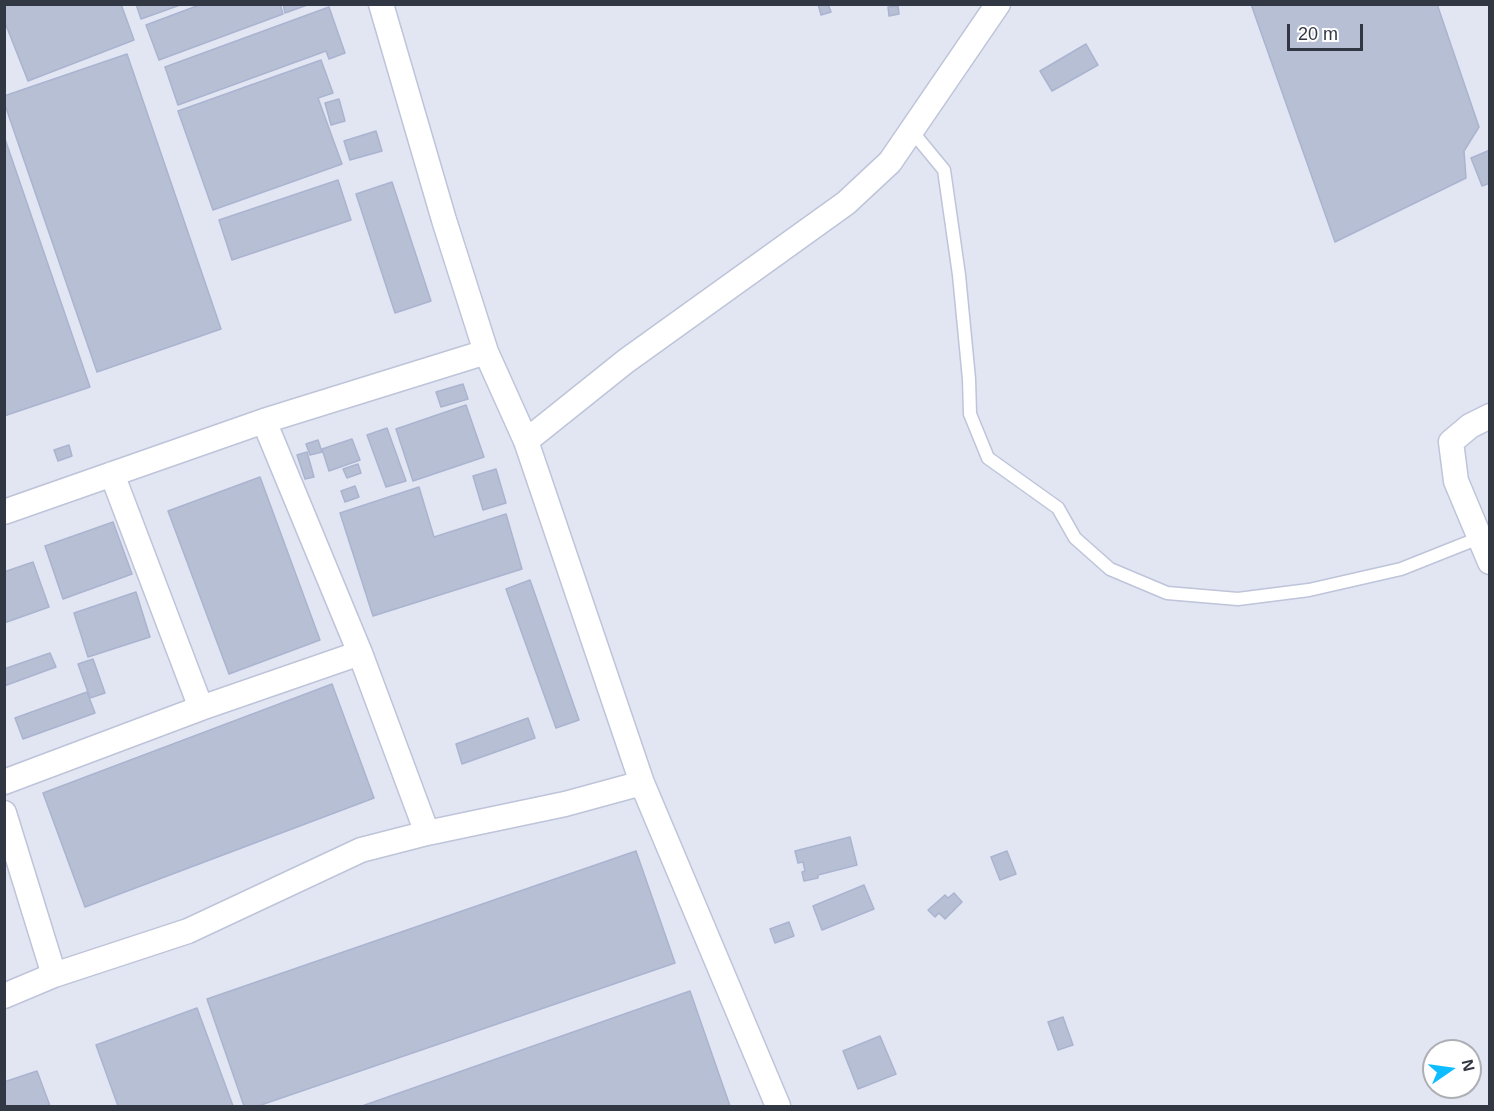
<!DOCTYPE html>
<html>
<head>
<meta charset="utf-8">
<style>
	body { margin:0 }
	#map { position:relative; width:1494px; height:1111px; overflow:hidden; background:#e2e5f2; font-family:Arial,sans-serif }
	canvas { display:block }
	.frame { position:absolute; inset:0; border:6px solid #323744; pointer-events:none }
	.north { position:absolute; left:1422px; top:1039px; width:60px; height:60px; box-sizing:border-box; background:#fff; border:2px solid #adafb4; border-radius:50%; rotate:77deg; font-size:16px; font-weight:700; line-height:24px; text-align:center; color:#323744 }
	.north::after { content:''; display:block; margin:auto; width:21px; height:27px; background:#0dbdff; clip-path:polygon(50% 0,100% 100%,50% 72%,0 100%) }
	.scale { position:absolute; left:1287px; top:24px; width:76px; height:27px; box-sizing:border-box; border:3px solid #323744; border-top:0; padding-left:8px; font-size:18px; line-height:21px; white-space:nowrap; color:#323744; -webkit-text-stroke:4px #fff; paint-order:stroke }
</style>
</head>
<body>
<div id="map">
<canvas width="1494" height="1111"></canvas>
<div class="frame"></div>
<div class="north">N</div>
<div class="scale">20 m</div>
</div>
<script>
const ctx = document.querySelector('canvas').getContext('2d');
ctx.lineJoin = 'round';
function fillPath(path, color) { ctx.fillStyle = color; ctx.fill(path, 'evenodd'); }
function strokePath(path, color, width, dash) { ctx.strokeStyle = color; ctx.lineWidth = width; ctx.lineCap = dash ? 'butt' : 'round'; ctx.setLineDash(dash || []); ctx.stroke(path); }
const building = new Path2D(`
	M4 4H121L134 40 28 81 4 20Z
	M136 4H183L141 19Z
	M202 4H280L283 14 159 60 146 25Z
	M283 4H310L285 13Z
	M818 4H828L831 12 821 15Z
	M1251 4H1437L1479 127 1464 151 1466 178 1335 242Z
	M898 6 899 14 889 16 888 7Z
	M329 7 345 53 329 59 326 51 178 105 165 67Z
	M1086 44 1098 65 1052 91 1040 71Z
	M127 54 221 329 97 372 4 102V96Z
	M321 60 333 93 318 98 342 164 213 210 178 111Z
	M339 99 345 121 331 125 325 103Z
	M376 131 382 151 350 160 344 141Z
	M4 136 90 387 4 416Z
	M1490 150V183L1482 186 1471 158Z
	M338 180 351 220 232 260 219 220Z
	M392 182 431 301 395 313 356 194Z
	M463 384 468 399 441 407 436 392Z
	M466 405 484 457 413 481 396 429Z
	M387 428 406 481 386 487 367 435Z
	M352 439 360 460 329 471 322 449Z
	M318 440 322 452 310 455 306 444Z
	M69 445 72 456 58 461 54 450Z
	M307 452 314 477 305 479 297 455Z
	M358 464 361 473 347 478 343 469Z
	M496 469 506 503 483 510 473 476Z
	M260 477 320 640 229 674 168 511Z
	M355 486 359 497 345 502 341 491Z
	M419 487 434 537 506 514 522 569 373 616 340 513Z
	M113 522 132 574 63 599 45 546Z
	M33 562 49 607 4 623V572Z
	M530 580 579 720 556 728 506 589Z
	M136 592 150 637 88 657 74 613Z
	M50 653 56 667 4 686V669Z
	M93 659 105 693 90 698 78 664Z
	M332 684 374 798 85 907 43 793Z
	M87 692 95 713 23 739 15 718Z
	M528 718 535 738 462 764 456 744Z
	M850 837 857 865 818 875V878L804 881 802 872 805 871 803 862 798 863 795 851Z
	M636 851 675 963 258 1106H244L207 999Z
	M1007 851 1016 874 1000 880 991 857Z
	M864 885 874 909 822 930 813 906Z
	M954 893 962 902 945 919 939 913 935 917 928 910 945 895 948 898Z
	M789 922 794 936 775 943 770 929Z
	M690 991 730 1106H362Z
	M197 1008 233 1106H118L96 1045Z
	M1063 1017 1073 1045 1058 1050 1048 1022Z
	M880 1036 896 1074 858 1089 843 1051Z
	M37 1071 50 1106H4V1082Z`);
fillPath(building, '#b7bfd4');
strokePath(building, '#aab4d0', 1.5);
const service = new Path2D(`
	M911 130 944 170 959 275 969 379 970 414 988 458 1058 508 1075 538 1110 569 1167 593 1238 599 1309 590 1401 569 1479 538`);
const minor = new Path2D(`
	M381 4 444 220 486 352 526 441 642 783 778 1106
	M1490 416 1470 426 1451 442 1456 481 1490 562
	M264 421 486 352
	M526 441 626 361 846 203 890 162 998 4
	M112 474 201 708 360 653
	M4 512 264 421 360 653 427 833
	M4 782 201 708
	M4 813 54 975
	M4 996 54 975 188 931 361 850 427 833 565 804 642 783`);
strokePath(service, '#bec4d9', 15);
strokePath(minor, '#bec4d9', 27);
strokePath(service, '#fff', 12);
strokePath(minor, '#fff', 24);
</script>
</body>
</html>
